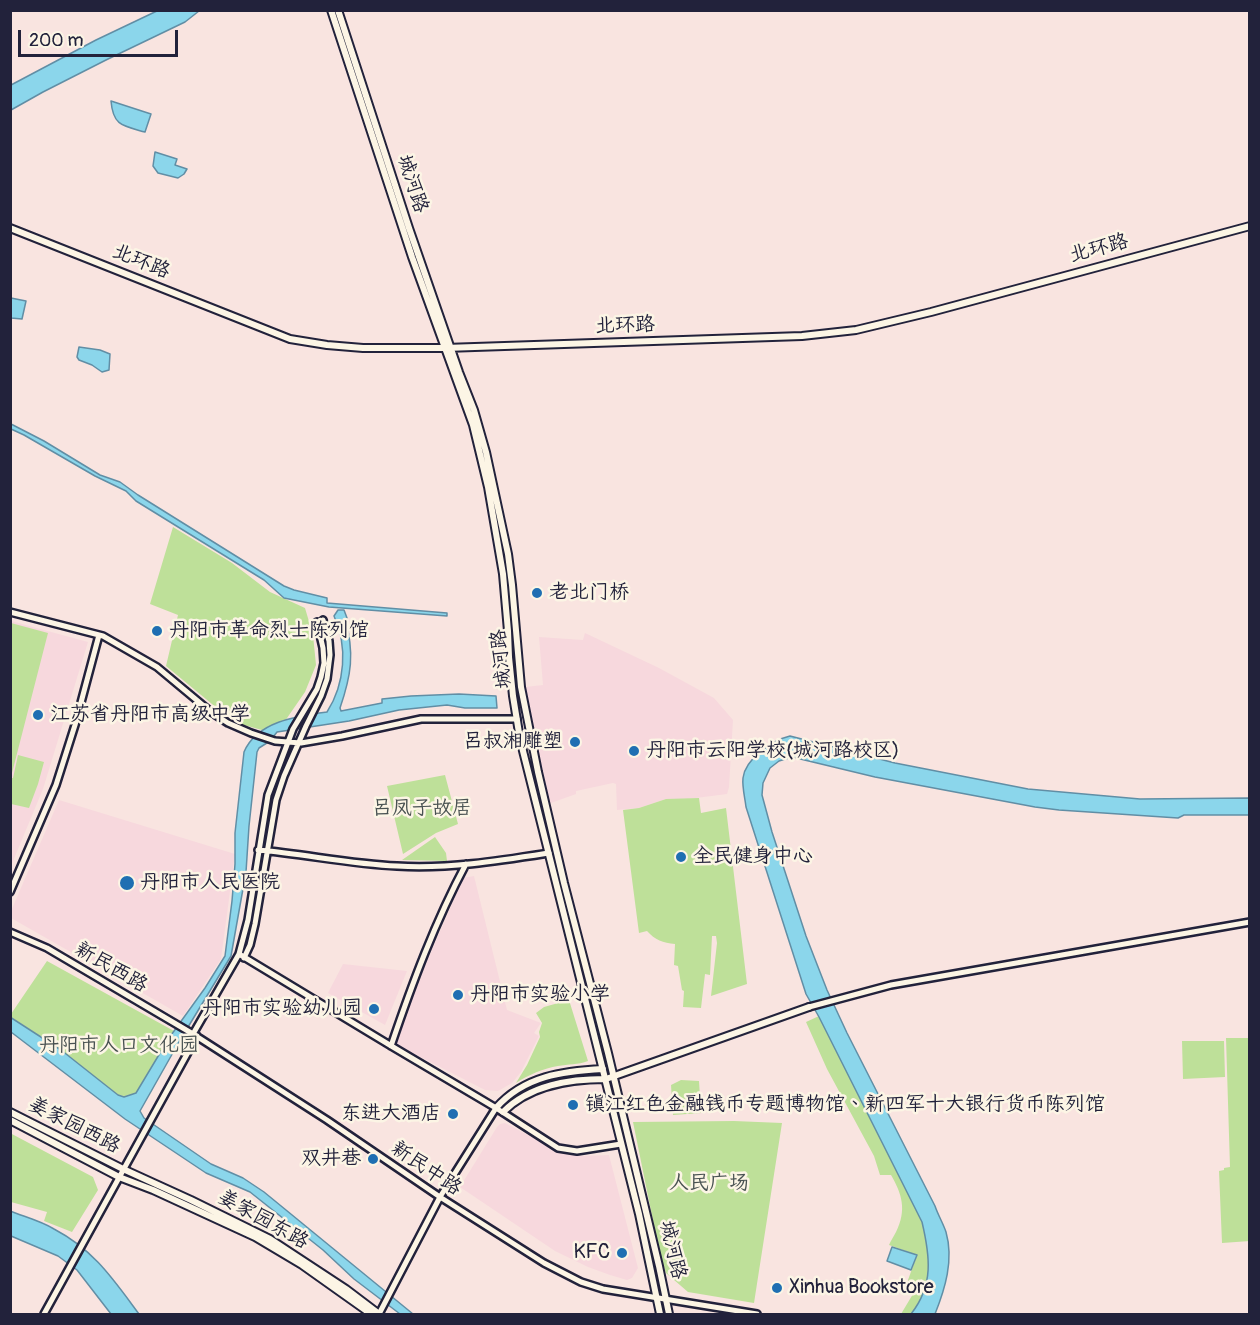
<!DOCTYPE html>
<html>
<head>
<meta charset="utf-8">
<style>
	body { margin:0 }
	#map { position:relative; width:1260px; height:1325px; overflow:hidden; background:#f9e4e0; font-family:Pangolin,sans-serif }
	canvas { display:block }
	.frame { position:absolute; inset:0; border:12px solid #22223b; pointer-events:none }
	.scale { position:absolute; left:18px; top:30px; width:160px; height:27px; box-sizing:border-box; border:3px solid #22223b; border-top:0; padding-left:8px; font-size:18px; line-height:21px; white-space:nowrap; color:#22223b; -webkit-text-stroke:4px #fcf5e5; paint-order:stroke }
</style>
</head>
<body>
<div id="map">
<canvas width="1260" height="1325"></canvas>
<div class="frame"></div>
<div class="scale">200 m</div>
</div>
<script>
const ctx = document.querySelector('canvas').getContext('2d');
ctx.lineJoin = 'round';
function fillPath(path, color) { ctx.fillStyle = color; ctx.fill(path, 'evenodd'); }
function strokePath(path, color, width, dash) { ctx.strokeStyle = color; ctx.lineWidth = width; ctx.lineCap = dash ? 'butt' : 'round'; ctx.setLineDash(dash || []); ctx.stroke(path); }
function label(font, color, halo, rows, align = 'center') {
  ctx.font = font + ' Pangolin,"LXGW WenKai TC",sans-serif'; ctx.lineWidth = 5; ctx.setLineDash([]); ctx.textBaseline = 'middle'; ctx.strokeStyle = halo; ctx.fillStyle = color; for (const [text, x, y, turn = 0] of rows) {
    ctx.save(); ctx.translate(x, y); ctx.rotate((+turn || 0) * Math.PI / 180); ctx.textAlign = isNaN(turn) ? turn : align; if (halo) ctx.strokeText(text, 0, 0); ctx.fillText(text, 0, 0); ctx.restore();
  }
}
fillPath(new Path2D(`
	M11 621 88 642 43 789 11 866Z
	M585 633 659 668 714 698 733 720 729 787 727 794 688 799H666L639 808 617 810 616 784 613 783 576 791V794L548 804 525 687 543 685 539 637 583 640Z
	M59 800 235 854 221 959 183 1016 11 918V911Z
	M474 876 507 1010 541 1023 534 1033 539 1036 521 1072 512 1083 498 1091 485 1090 395 1044 419 980 463 878Z
	M343 964 407 971 385 1025 328 993Z
	M505 1123 549 1146 567 1154 582 1156 609 1155 638 1268 632 1278 627 1280 610 1275 588 1267 555 1251 460 1187 497 1127 500 1124Z`), '#f7d8dd');
fillPath(new Path2D(`
	M173 527 232 563 270 592 305 608 313 635 316 665 305 692 276 734 244 725 218 709 166 666 178 615 150 604Z
	M11 623 48 633 12 773H10Z
	M18 755 44 762 38 784 29 808 11 804V778H13Z
	M445 775 458 824 436 833 403 854 387 786Z
	M699 798 701 813 726 808 747 984 711 996 717 943 716 936H712L710 975 705 974 701 1008 683 1007 684 991 682 990 678 966 674 965 675 944C663 943 655 940 647 931L639 933 623 810 639 808 666 799Z
	M435 837 446 853 447 861 402 860Z
	M47 961 174 1031 136 1093C130 1096 125 1097 118 1095L61 1050 11 1017V1014Z
	M569 1000 588 1061C578 1065 568 1064 558 1066 544 1068 528 1075 516 1083L527 1065 540 1037 539 1032 542 1023 536 1013 544 1007Z
	M819 1016 922 1222C930 1256 934 1285 911 1314H901L916 1289 908 1285V1280L917 1255 889 1245C891 1240 894 1236 896 1232 907 1210 902 1194 891 1175H880L874 1156 827 1069 806 1022Z
	M1226 1038H1249L1250 1241 1222 1243 1219 1171 1224 1170V1168L1230 1167Z
	M1182 1041H1224L1225 1077 1183 1079Z
	M681 1080 699 1081 701 1113 673 1115 671 1085Z
	M734 1121 782 1123 754 1303 688 1292 666 1273 660 1255 633 1122Z
	M10 1133 93 1177 98 1190 72 1232 44 1221 47 1212 11 1202Z`), '#bee099');
const water = new Path2D(`
	M159 10 199 11 185 22 106 60 43 92 11 110V85L96 40Z
	M111 101 151 114 145 132C123 126 113 126 111 101Z
	M155 152 177 159 175 165 187 169 184 174 178 178 158 173 153 166Z
	M11 298 26 301 22 319 11 318Z
	M79 347 100 350 110 354 109 370 102 372 92 365 79 360 77 357Z
	M11 424 44 441 100 475 120 482 138 495 284 586 294 590 327 598V603L447 613V616L329 607 284 598 264 580 136 501 126 491 95 476 24 435 11 429Z
	M338 610H344L347 618 345 619C355 653 351 676 340 708L341 711 382 703V699L411 696 459 694 496 696 497 708H465L447 705 399 710 349 721 277 732 270 741 259 748 257 752 249 826 246 872 231 956 179 1042 140 1111 144 1118 211 1164 243 1178 264 1192 413 1314H400L354 1279 323 1250 250 1192 206 1173 125 1119 11 1032 10 1017 61 1050 118 1095 124 1097 136 1093 169 1038 205 988 225 956 232 901 235 864V833L244 752C257 721 298 716 327 712 345 684 348 646 334 616Z
	M790 736 895 763 1028 789 1140 799 1249 798V815H1184L1178 818 1059 810 1035 807 875 777 792 757 779 761 770 768 763 783 762 795 772 832 806 936 827 990 847 1033 935 1206C938 1215 943 1223 946 1232 954 1260 945 1289 935 1314H911C934 1285 930 1256 922 1222L819 1017 806 994 746 807C745 798 742 787 743 778 745 759 773 740 790 736Z
	M10 1211C25 1217 41 1221 54 1229 94 1250 113 1279 139 1314H111L77 1270 58 1256 11 1236Z
	M892 1247 917 1255 911 1270 887 1261Z`);
fillPath(water, '#8bd6eb');
strokePath(water, '#618ea5', 1.5);
const tertiary = new Path2D(`
	M10 612 103 636 157 667 211 712 228 723 251 733 275 741 301 743 342 736 421 719H517
	M258 850C305 854 350 864 397 866 448 869 498 861 549 853
	M10 892 56 785 75 725 99 635
	M10 932 47 948 193 1034 327 1120 440 1197 544 1263 581 1282 603 1289 757 1314
	M239 954 393 1047 496 1108 558 1148 577 1151 621 1144
	M244 958 250 945 255 924 276 800 284 776 306 726 321 696 327 679 330 655 329 641 323 620
	M809 1007 891 985 1250 922
	M193 1034 239 954 248 920 268 795 293 729 317 689 321 677 324 663 323 648 317 622
	M391 1046C412 984 435 922 466 864
	M44 1314 197 1036
	M379 1314 440 1197 496 1108`);
const secondary = new Path2D(`
	M331 10 412 257 473 425 488 487 503 574 508 631 509 657 513 696 520 739 639 1214 660 1314
	M338 10 409 228 459 372 474 410 486 452 508 554 512 585 521 687 538 772 564 883 608 1053 659 1266 669 1314
	M10 228 290 339 327 345 363 348H445L802 336 856 330 931 312 1250 226
	M496 1108C524 1076 563 1071 603 1069
	M10 1112 123 1169 191 1200 270 1239 346 1289 379 1314
	M503 1112C530 1085 569 1079 606 1079L809 1007
	M10 1120 119 1177 153 1190 255 1237 302 1265 371 1314`);
strokePath(tertiary, '#22223b', 10);
strokePath(secondary, '#22223b', 10);
strokePath(tertiary, '#fcf5e5', 5);
strokePath(secondary, '#fcf5e5', 6);
for (const [x, y, r, color] of [
	[537,593,6,"#1f6fb2"],
	[157,631,6,"#1f6fb2"],
	[38,715,6,"#1f6fb2"],
	[575,742,6,"#1f6fb2"],
	[634,751,6,"#1f6fb2"],
	[681,857,6,"#1f6fb2"],
	[127,883,8,"#1f6fb2"],
	[458,995,6,"#1f6fb2"],
	[374,1009,6,"#1f6fb2"],
	[573,1105,6,"#1f6fb2"],
	[453,1114,6,"#1f6fb2"],
	[373,1159,6,"#1f6fb2"],
	[622,1253,6,"#1f6fb2"],
	[777,1288,6,"#1f6fb2"]
]) { const dot = new Path2D(); dot.arc(x, y, r, 0, 2 * Math.PI); ctx.fillStyle = color; ctx.fill(dot); strokePath(dot, '#fcf5e5', 2); }
label('20px', '#22223b', '#fcf5e5', [
	["城河路",412,184,72],
	["北环路",1099,249,-15],
	["北环路",141,262,22],
	["北环路",625,326,-2],
	["城河路",502,659,-96],
	["新民西路",111,968,30],
	["姜家园西路",74,1126,27],
	["新民中路",426,1169,34],
	["姜家园东路",263,1220,29],
	["城河路",672,1250,77]
]);
label('20px', '#22223b', '#fcf5e5', [
	["老北门桥",549,593],
	["丹阳市革命烈士陈列馆",169,631],
	["江苏省丹阳市高级中学",50,715],
	["吕叔湘雕塑",563,742,"right"],
	["丹阳市云阳学校(城河路校区)",646,751],
	["全民健身中心",693,857],
	["丹阳市人民医院",140,883],
	["丹阳市实验小学",470,995],
	["丹阳市实验幼儿园",362,1009,"right"],
	["镇江红色金融钱币专题博物馆、新四军十大银行货币陈列馆",585,1105],
	["东进大酒店",441,1114,"right"],
	["双井巷",361,1159,"right"],
	["KFC",610,1253,"right"],
	["Xinhua Bookstore",789,1288]
], 'left');
label('20px', '#495252', '#fcf5e5', [
	["吕凤子故居",422,809],
	["丹阳市人口文化园",119,1046],
	["人民广场",709,1184]
]);
</script>
</body>
</html>
